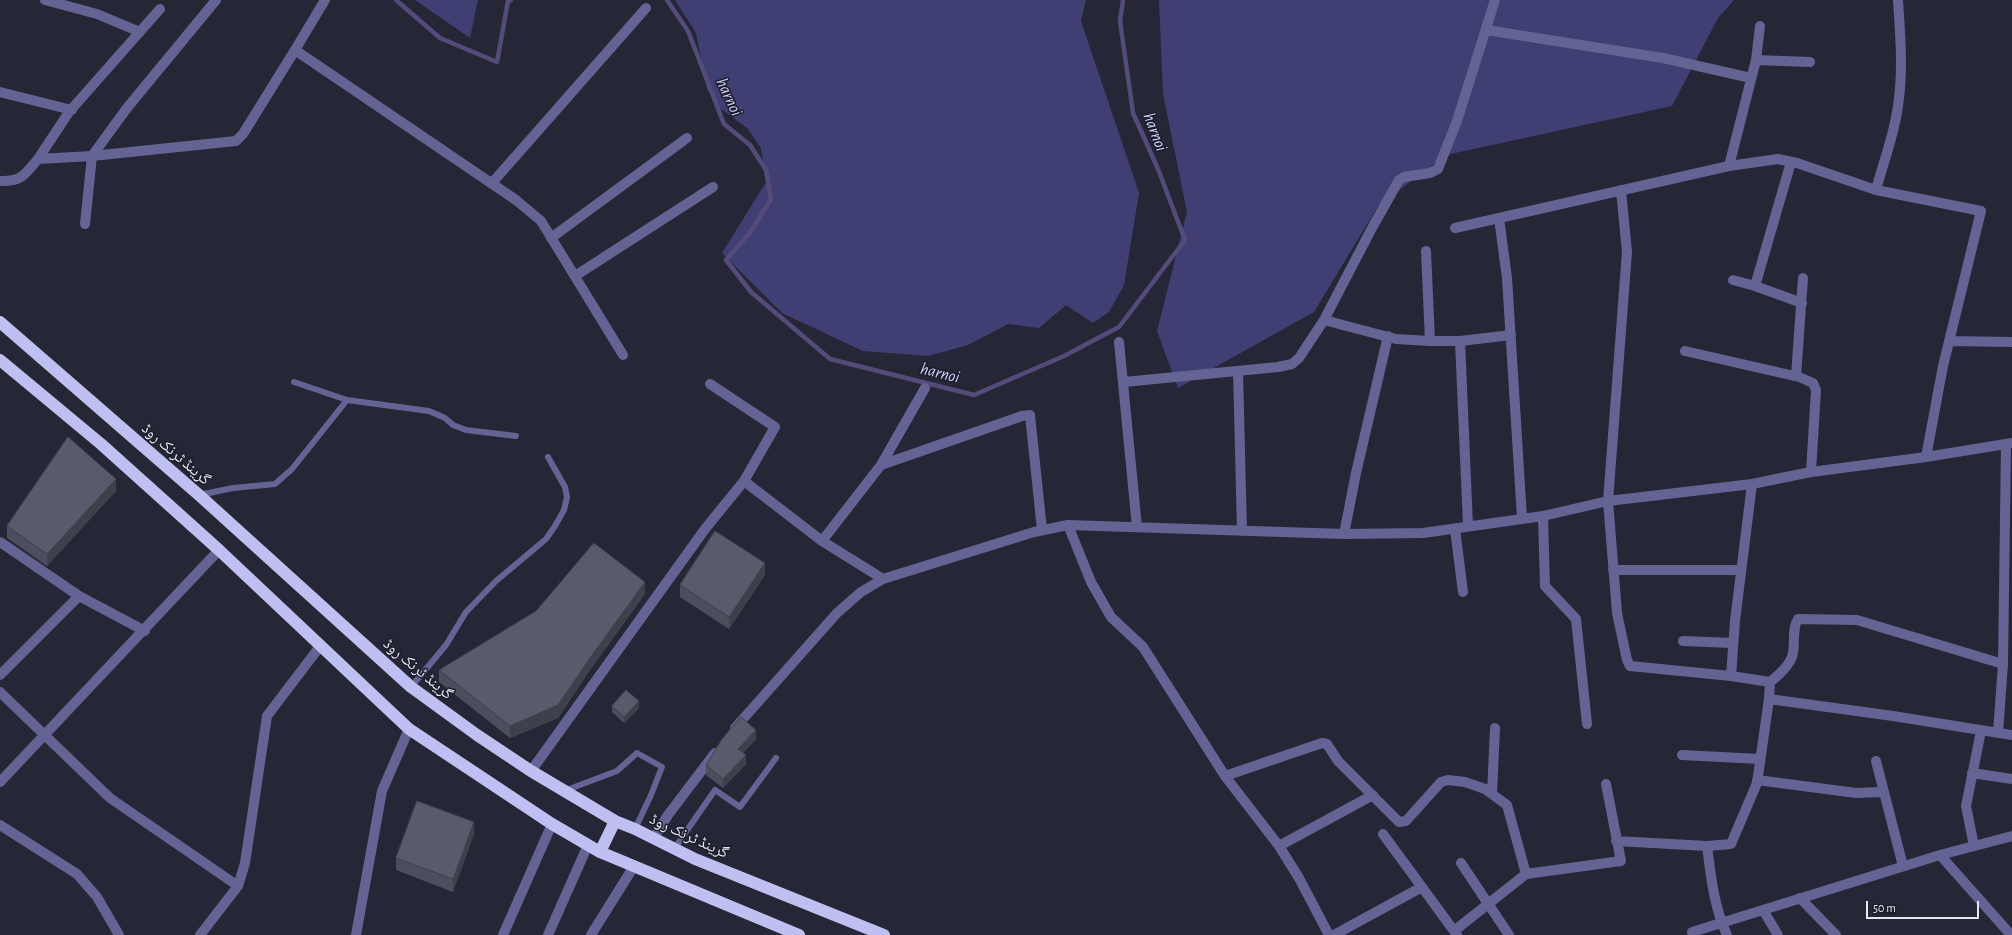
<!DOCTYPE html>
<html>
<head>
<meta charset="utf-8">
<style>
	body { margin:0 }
	#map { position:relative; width:2012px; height:935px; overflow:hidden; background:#262736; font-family:"Alegreya Sans",sans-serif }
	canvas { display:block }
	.scale { position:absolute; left:1866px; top:901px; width:113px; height:18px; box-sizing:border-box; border:2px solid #e6e7f2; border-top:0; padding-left:5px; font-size:12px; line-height:14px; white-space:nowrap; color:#e6e7f2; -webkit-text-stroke:3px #1c1d2c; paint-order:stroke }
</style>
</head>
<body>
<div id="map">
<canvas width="2012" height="935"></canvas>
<div class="scale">50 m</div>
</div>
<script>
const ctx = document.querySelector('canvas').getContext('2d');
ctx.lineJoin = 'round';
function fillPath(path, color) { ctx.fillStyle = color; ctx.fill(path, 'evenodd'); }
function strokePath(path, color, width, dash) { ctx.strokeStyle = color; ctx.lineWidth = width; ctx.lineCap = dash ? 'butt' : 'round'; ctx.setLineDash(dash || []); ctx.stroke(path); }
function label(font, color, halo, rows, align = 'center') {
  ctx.font = font + ' "Alegreya Sans","Noto Naskh Arabic",sans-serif'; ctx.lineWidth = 3; ctx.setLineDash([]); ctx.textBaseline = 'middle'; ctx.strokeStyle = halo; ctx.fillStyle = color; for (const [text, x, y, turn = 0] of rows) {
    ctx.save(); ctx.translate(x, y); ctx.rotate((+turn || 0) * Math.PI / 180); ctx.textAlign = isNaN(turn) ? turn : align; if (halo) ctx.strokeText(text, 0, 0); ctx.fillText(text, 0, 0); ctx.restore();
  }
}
fillPath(new Path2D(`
	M415 0H478L470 38Z
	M675 0H1086L1081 21 1139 193 1124 285 1109 312 1093 323 1066 305 1039 328 1008 324 968 345 928 356 863 351 782 313 722 253 766 182 761 148 747 128 720 108 707 89 696 33Z
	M1159 0H1734L1718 18 1672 106 1446 155 1378 206 1314 312 1178 388 1157 331 1187 212 1163 94Z`), '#3f3f74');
strokePath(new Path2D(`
	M396 0 440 38 497 62 508 1 511 0
	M667 0 688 31 724 124 750 145 766 170 771 199 752 230 726 260 751 292 830 359 974 395 1064 356 1119 327 1185 240 1158 169 1133 113 1120 21 1123 0`), '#544b7a', 4.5);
strokePath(new Path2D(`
	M294 382 347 400 429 411 445 418 453 425 466 430 516 436
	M199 495 233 488 275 484 292 469 347 400
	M411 687 446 645 466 612 496 581 546 539 555 526 564 510 567 497 565 487 548 457
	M564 791 617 771 637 753 662 767 651 795 635 829
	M674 849 715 790 740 807 776 758`), '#636494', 6);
strokePath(new Path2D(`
	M45 0 97 14 140 32
	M1486 30 1663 58 1751 78
	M295 50 325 0
	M1756 60 1810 62
	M0 92 72 110
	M38 159 69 112 160 9
	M1729 166 1756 60 1760 26
	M0 181C22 182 25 174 38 159L92 156 127 108 216 0
	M492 183 646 8
	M1621 190 1627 252 1608 501 1617 613 1627 660 1630 666 1731 676 1770 682 1769 699
	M1876 190C1884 160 1896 129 1899 98 1903 65 1900 32 1898 0
	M1499 218 1507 278 1522 518
	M85 224 92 156 236 141 243 134 295 50 516 200 541 221 623 355
	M1455 228 1729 166 1778 159 1797 163 1876 190 1981 211 1943 366 1926 457
	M551 238 687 138
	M1426 251 1430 341
	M575 276 713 187
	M1733 280 1755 286 1802 303
	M1755 286 1791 162
	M1324 320 1396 339 1430 341H1460L1511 335
	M1460 341 1468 526
	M1949 341 2012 342
	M1119 342 1137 527
	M1685 351 1799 377 1813 383 1816 390 1811 472
	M1238 371 1242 531
	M1796 376 1803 278
	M1124 382 1278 367 1292 364 1299 358 1324 320 1373 226 1399 180 1404 177 1430 173 1438 169 1457 121 1495 0
	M881 465 925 388
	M744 481 822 541 883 579
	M1543 516 1545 586 1576 619 1587 724
	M1068 525 1091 582 1111 617 1143 647 1225 776 1279 846 1299 878 1329 935
	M1455 529 1463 592
	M1344 534 1356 473 1388 336
	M822 541 881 465 1022 416 1030 415 1042 530
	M0 542 79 596 145 631
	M1613 570H1741
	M1683 641 1733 643
	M0 675 79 596
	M1731 676 1735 621 1752 484
	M1770 682C1779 675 1791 664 1793 653 1795 642 1792 628 1798 619L1857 620 2003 664
	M0 692 110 798 238 886
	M735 728 837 613 861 592 883 579 1034 532 1068 525 1344 534 1423 533 1543 516 1608 501 1752 484 1811 472 1926 457 2012 443
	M1998 733 2003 664 2006 444
	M1682 755 1760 759
	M1876 761 1903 866
	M531 771 705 529 744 481 775 427 710 384
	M1972 773 2012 779
	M1225 776 1322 743 1327 744 1338 761 1399 822 1406 821 1441 782 1448 780 1465 782 1485 789 1507 805 1526 874 1621 861 1606 784
	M1757 780 1856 793 1883 792
	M0 782 219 550
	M1492 794 1495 728
	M0 825 77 874 97 897 119 935
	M1383 834 1457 935
	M653 839 668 815 715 753
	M1616 841 1707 846
	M1279 846 1373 795
	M1974 846 1966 806 1981 731
	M1940 855 2011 935
	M1461 863 1509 935
	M1800 898 1836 935
	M1763 910 1778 935
	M1454 931 1526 874
	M1692 932 1940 855 2012 836
	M200 935 238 886 245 863 267 716 321 645
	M356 935 382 791 409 729
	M503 935 552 824
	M548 935 588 845
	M591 935 634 866
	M1334 935 1422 887
	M1727 935C1714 907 1711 877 1707 846L1731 844 1757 783 1769 699 1893 716 2012 735`), '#636494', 10);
strokePath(new Path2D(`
	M0 322 199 495 411 687 477 735 531 771 615 821 635 829 695 859 884 935
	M0 360 101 444 219 550 409 729 552 824 600 852 799 935
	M600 852 615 821`), '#bdc0f0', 12);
fillPath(new Path2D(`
	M116 491 47 566 7 538V526Z
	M765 575 729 629 680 597V585Z
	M645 594 590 670 558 718 510 738 439 682V670Z
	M612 706 639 708 624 723 612 712Z
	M756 739 743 753 746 764 723 788 706 775V765Z
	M474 834 453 892 396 870V858Z`), '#4d4e5d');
fillPath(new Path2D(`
	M116 479V491L47 566V554Z
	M765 563V575L729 629V617Z
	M645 582V594L590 670 558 718 510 738V726L590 658Z
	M639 701V708L624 723V717Z
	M756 730V739L738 758V749Z
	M746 755V764L723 788V779Z
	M474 822V834L453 892V879Z`), '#3e404c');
const building = new Path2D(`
	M68 437 116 479 47 554 7 526Z
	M715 531 765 563 729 617 680 585Z
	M594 543 645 582 590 658 558 705 510 726 439 670 536 611Z
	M626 690 639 701 624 717 612 706Z
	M741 717 756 730 738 749 746 755 723 779 706 765 722 739Z
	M417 801 474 822 453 879 396 858Z`);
fillPath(building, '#595b6c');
strokePath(building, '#3e404c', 1);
label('16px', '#e6e7f2', '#1c1d2c', [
	["گرینڈ ٹرنک روڈ",176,454,41],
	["گرینڈ ٹرنک روڈ",418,669,40],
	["گرینڈ ٹرنک روڈ",689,836,25]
]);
label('italic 17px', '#d2d5fc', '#1c1d2c', [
	["harnoi",729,97,65],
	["harnoi",1155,132,69],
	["harnoi",940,373,14]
]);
</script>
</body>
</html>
